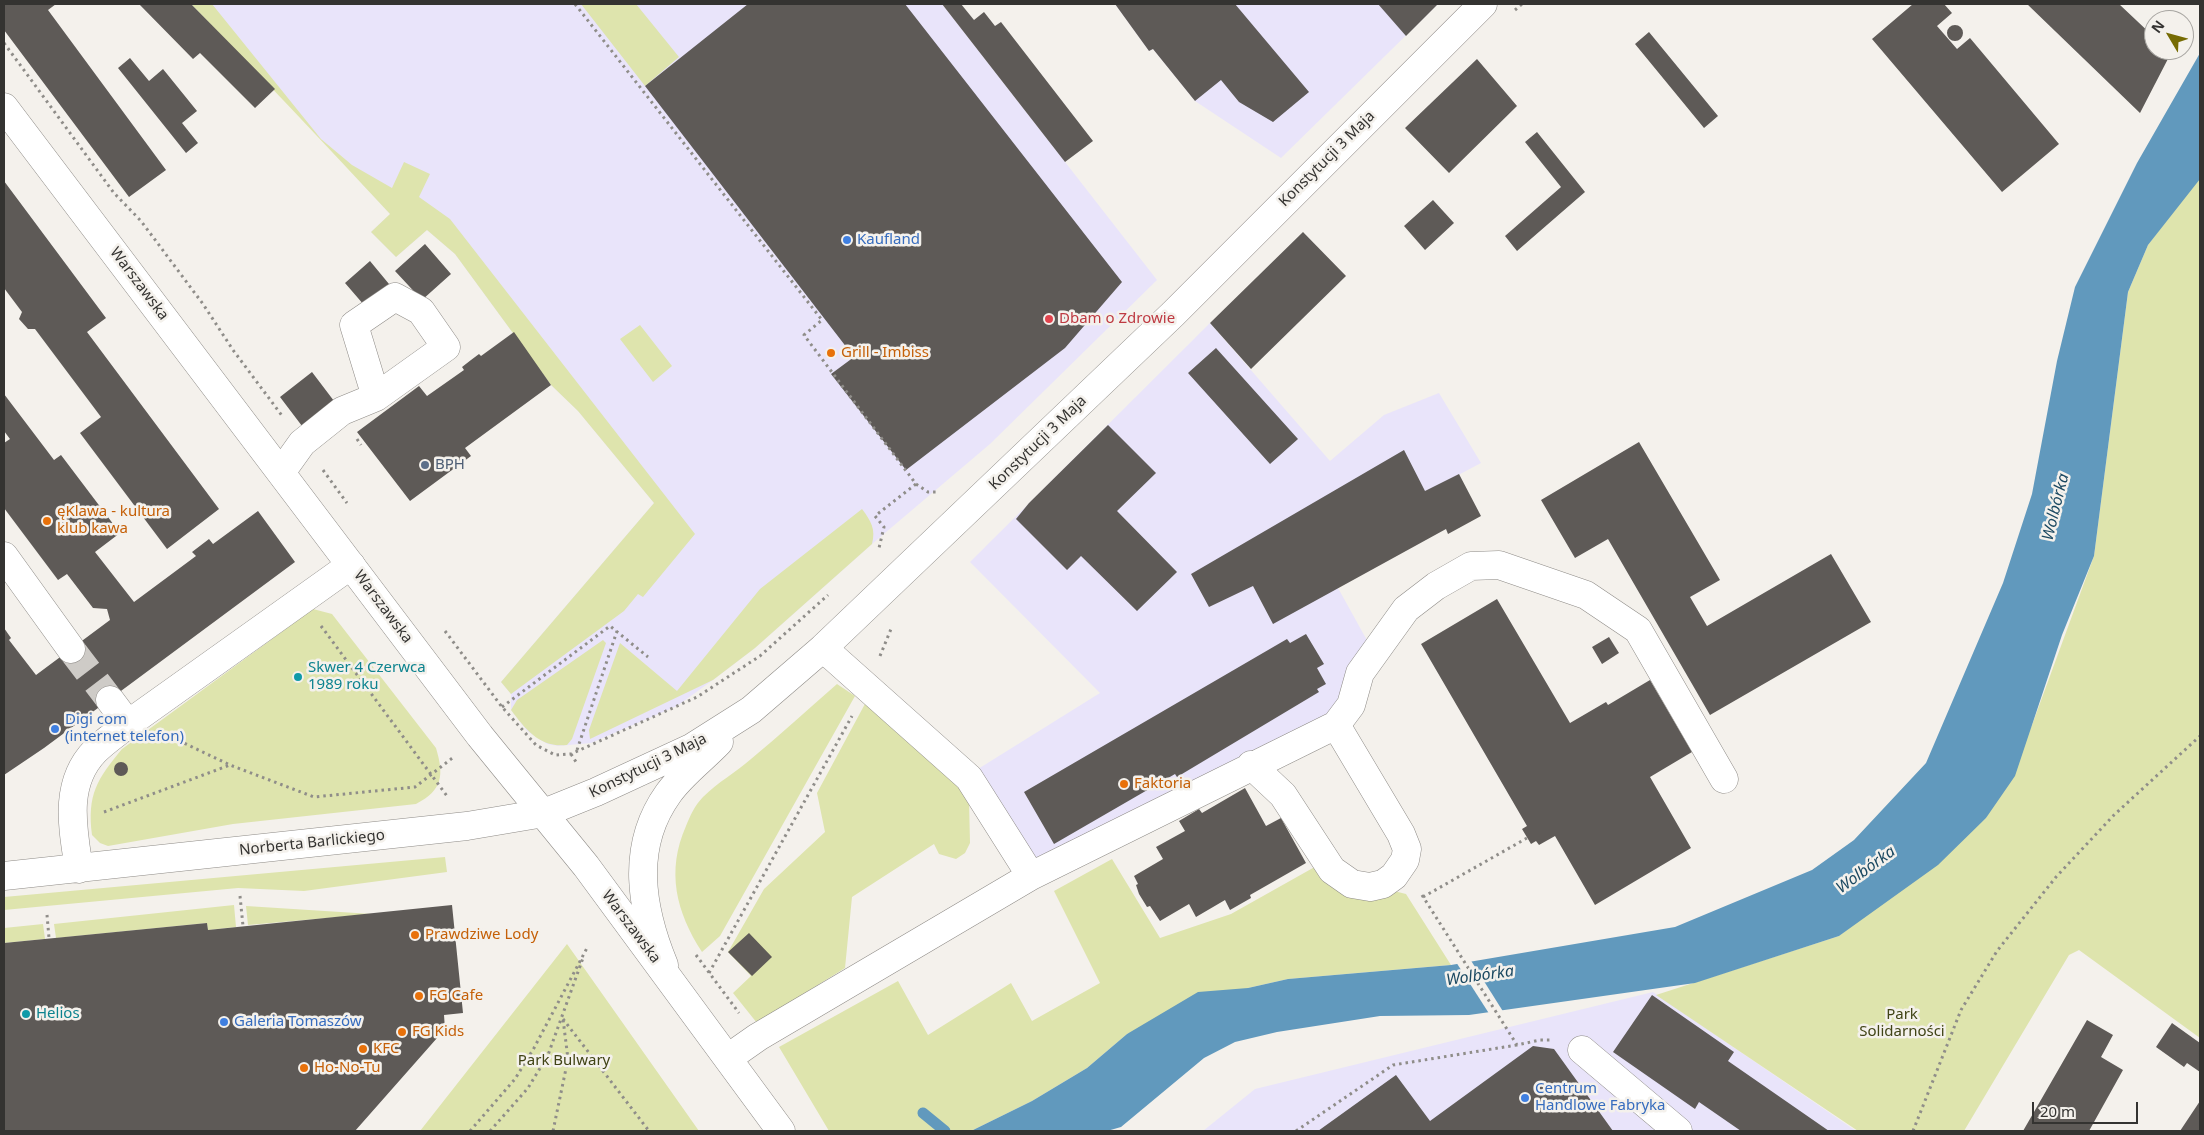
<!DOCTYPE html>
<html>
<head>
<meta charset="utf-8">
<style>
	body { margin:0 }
	#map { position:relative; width:2204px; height:1135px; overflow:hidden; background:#f4f1ec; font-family:"Noto Sans",sans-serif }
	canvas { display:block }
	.frame { position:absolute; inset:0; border:5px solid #343331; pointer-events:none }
	.north { position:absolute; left:2144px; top:10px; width:50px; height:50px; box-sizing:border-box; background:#f4f1ec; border:1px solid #a7a5a1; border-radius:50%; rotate:307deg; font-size:14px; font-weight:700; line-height:20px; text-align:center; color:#343331 }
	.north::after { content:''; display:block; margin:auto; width:18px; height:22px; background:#766b03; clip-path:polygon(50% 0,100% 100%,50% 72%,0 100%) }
	.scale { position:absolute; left:2032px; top:1102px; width:106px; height:22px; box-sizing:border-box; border:2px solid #343331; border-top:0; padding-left:6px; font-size:15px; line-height:18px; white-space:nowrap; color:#343331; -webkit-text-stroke:4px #f4f1ec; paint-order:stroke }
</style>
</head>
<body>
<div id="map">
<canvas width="2204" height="1135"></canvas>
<div class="frame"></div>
<div class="north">N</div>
<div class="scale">20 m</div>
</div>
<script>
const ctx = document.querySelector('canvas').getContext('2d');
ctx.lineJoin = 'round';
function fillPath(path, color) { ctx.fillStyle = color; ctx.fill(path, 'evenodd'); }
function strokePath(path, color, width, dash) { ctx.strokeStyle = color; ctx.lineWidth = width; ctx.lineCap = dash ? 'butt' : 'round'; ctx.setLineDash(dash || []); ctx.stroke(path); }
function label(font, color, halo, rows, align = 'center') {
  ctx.font = font + ' "Noto Sans",sans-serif'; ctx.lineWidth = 5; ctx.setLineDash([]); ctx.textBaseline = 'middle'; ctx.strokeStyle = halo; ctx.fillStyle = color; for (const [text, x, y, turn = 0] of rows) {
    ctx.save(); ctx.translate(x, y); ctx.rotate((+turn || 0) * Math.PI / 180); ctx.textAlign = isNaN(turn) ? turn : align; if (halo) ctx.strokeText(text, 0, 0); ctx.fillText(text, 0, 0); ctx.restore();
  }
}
fillPath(new Path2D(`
	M191 4H942L1157 280 990 444 872 544 755 648 713 680 677 706 591 743 558 746 547 744 527 731 511 710V694L501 682 654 503 578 411 551 385 455 254 427 230 396 257 371 232 390 214 275 89Z
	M1115 4H1438L1281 158 1195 101 1153 49 1149 51Z
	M1210 323 1330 461 1384 415 1439 393 1481 463 1317 550 1379 662 1332 718 1048 880 978 769 1100 693 970 562Z
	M1653 992 1856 1131H1203L1255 1089Z`), '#e9e4fa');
fillPath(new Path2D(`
	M191 4H212L321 139 352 165 392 188 404 162 430 174 419 197 450 219 695 534 643 597 638 594 624 611 511 694 501 682 654 503 578 411 551 385 455 254 427 230 396 257 371 232 390 214C324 143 258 73 191 4Z
	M581 4H636L679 57 645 86Z
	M2200 175V1038L2079 950 2069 955 1964 1131H1858L1656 995 1839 936 1986 818 2032 725 2094 556 2128 292 2148 245Z
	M640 325 672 366 653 382 620 339Z
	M862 509C871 521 876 529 872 544L755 648 713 680 590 739 589 730 620 643 677 691 760 589Z
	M313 609 332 614 436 748C444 775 443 790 416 804L233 824 108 846 100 843 92 835C87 795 97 779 122 749Z
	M603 640 606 643 572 739 567 745C540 748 526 730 511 710L517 700Z
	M837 684 855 696 720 936 702 952C676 912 666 871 686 826 690 816 695 805 703 797 718 782 735 773 751 759 780 735 808 709 837 684Z
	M866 702 952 773 969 800 970 843 965 853 956 859 939 854 934 844 852 897 845 968 757 1023 733 993 751 976 728 952 764 889 825 832 817 793Z
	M445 857 447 872 304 891 238 888 4 910V897Z
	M1112 859 1160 938 1231 914 1320 864 1386 889 1406 894 1451 965 1288 979 1248 988 1127 1034 1087 1068 1032 1101 971 1131H829L779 1047 898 981 928 1035 1011 983 1032 1021 1100 983 1054 891Z
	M234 905 236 927 208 930 207 923 56 938 54 924Z
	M246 906 372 914 248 925Z
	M43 924 45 939 4 943V928Z
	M567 944 699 1131H420Z`), '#dee4ad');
fillPath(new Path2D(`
	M2200 53V179L2148 245 2128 292 2094 556 2062 635 2015 776 1986 818 1938 865 1839 936 1695 983 1469 1015 1380 1016 1277 1032 1235 1042 1204 1058 1121 1127 1107 1131H971L1032 1101 1087 1068 1127 1034 1198 992 1248 988 1288 979 1451 965 1675 927 1812 870 1854 840 1926 763 2003 583 2032 494 2057 361 2075 287 2137 163Z`), '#6199bd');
fillPath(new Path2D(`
	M1470 959 1504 1013 1490 1015 1456 962Z`), '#f4f1ec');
strokePath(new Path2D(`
	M923 1113 945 1131`), '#6199bd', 11);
fillPath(new Path2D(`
	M4 4H56L48 10 166 170 129 197 4 30Z
	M139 4H191L275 89 255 108 200 53 193 59Z
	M748 4H905L1122 282 1065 348 906 470 831 374 854 357 645 86Z
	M942 4H961L974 20 984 12 995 26 1001 22 1093 141 1065 162Z
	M1115 4H1235L1309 92 1273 122 1239 102 1221 80 1195 101 1153 49 1149 51Z
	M1378 4H1438L1406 36Z
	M1913 4H1944L1952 13 1937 26 1957 49 1970 38 2059 144 2002 192 1872 39Z
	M2027 4H2119L2154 37V50H2168L2171 53 2140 113Z
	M1947 33a8 8 0 1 1 16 0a8 8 0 1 1-16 0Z
	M1649 32 1718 116 1704 128 1635 44Z
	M130 58 149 81 163 69 197 111 182 123 198 143 186 153 118 68Z
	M1477 59 1517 106 1449 173 1405 128Z
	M1537 132 1585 192 1517 251 1505 236 1561 187 1525 142Z
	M4 181 106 318 87 332 219 509 167 549 80 433 101 417 35 329H28L19 319 22 312 4 288Z
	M1433 200 1454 223 1425 250 1404 226Z
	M1303 232 1346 276 1251 369 1210 323Z
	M425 244 451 274 422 300 395 271Z
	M370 261 389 284 364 305 345 283Z
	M514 332 551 385 465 448 471 456 410 501 357 432 419 386 427 396 464 370 462 367 471 360 479 354 481 356Z
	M1216 348 1298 439 1270 464 1188 373Z
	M312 372 334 401 302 426 280 397Z
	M4 394 54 460 61 455 120 533 95 552 134 602 196 556 192 552 209 539 213 544 258 511 295 562 44 748 4 775V628L11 638 9 640 36 675 110 620 107 609 93 608 67 574 58 580 4 508V443L10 439 4 431Z
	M1108 425 1156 473 1117 511 1177 572 1137 611 1081 556 1067 570 1016 519 1029 503Z
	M1639 442 1720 580 1690 597 1707 626 1831 554 1871 622 1710 715 1608 539 1575 558 1541 500Z
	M1404 450 1425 491 1459 474 1481 516 1448 534 1446 529 1273 624 1253 586 1209 607 1191 574Z
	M1497 599 1570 723 1606 702 1608 705 1650 680 1692 752 1650 777 1691 848 1595 905 1555 836 1539 845 1536 841 1531 844 1522 829 1527 826 1421 644Z
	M1306 634 1324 664 1317 668 1326 684 1317 689 1319 692 1177 777 1175 774 1054 844 1024 792 1287 639 1290 643Z
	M1609 637 1619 653 1602 664 1592 647Z
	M114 769a7 7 0 1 1 14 0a7 7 0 1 1-14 0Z
	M1245 788 1266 826 1281 818 1306 863 1250 895 1251 898 1230 910 1225 900 1196 917 1189 904 1160 921 1150 906 1147 907 1139 894 1136 885 1138 884 1134 876 1163 859 1156 847 1185 831 1179 821 1199 809 1202 813Z
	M452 905 463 1013 444 1015 445 1029 355 1131H4V943L207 923 208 930Z
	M749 933 772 957 752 976 728 952Z
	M1652 995 1734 1052 1728 1061 1829 1131H1741L1699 1102 1695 1109 1613 1052Z
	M2087 1020 2113 1035 2101 1057 2123 1070 2089 1131H2023Z
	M2172 1023 2200 1043V1072L2187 1063 2184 1067 2156 1047Z
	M1533 1046 1554 1049 1613 1131H1318L1396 1075 1430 1121Z
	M2200 1101V1131H2180Z`), '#5e5a57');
strokePath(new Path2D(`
	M71 649 110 700`), '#cecbc7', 28, [28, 14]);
const minor = new Path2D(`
	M282 471 302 443 342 411 376 397 446 347 421 311 395 297 354 325 376 397
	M4 556 71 649
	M823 648 969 778 1031 876
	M110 700 128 724
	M1251 765 1283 795 1332 870 1352 884 1370 887 1383 884 1394 876 1405 860 1407 849 1401 834 1336 725
	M79 869C73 829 63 784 95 751 105 741 117 733 128 724L351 565
	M4 876 467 826 544 813 596 792 691 748 751 710 823 648 1173 314 1483 4
	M664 965C641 909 630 847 668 794 681 775 703 759 719 742
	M1582 1050 1678 1131
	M728 1058 758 1037 1031 876 1336 725 1351 705 1360 673 1406 609 1436 586 1471 566 1499 565 1586 595 1638 630 1724 779`);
const major = new Path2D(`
	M4 107 480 736 586 866 781 1131`);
strokePath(minor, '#8e8b87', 29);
strokePath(major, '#8e8b87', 29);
strokePath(new Path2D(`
	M575 4 822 320 804 335 916 484 875 516 884 527 879 548
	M1515 10 1522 4
	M4 43 114 193 141 221 203 304 233 350 283 417
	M357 439 361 445
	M323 470 347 503
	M916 484 928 492H939
	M321 626 447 796
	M445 631 502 707 536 745 555 755 571 754 697 697 760 656 828 595
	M880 656 891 629
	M502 707 610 626 648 657
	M167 735 230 765 314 797 415 787 455 756
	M577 750 617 631
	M571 754 578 765
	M104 812 230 765
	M1422 895 1517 1045 1540 1040H1552
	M240 896 243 926
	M1423 897 1527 838
	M47 915 49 938
	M696 955 739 1013
	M709 973 852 716
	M563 1019 649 1131
	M470 1131 515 1079 534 1048 587 948
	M490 1131 528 1088 548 1055 583 958
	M553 1131 568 1059 563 1019
	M1296 1131 1393 1065 1517 1045
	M1913 1131 1961 1010 1997 951 2056 877 2114 815 2200 736`), '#8f8d89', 3, [2.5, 4]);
strokePath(minor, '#fff', 28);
strokePath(major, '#fff', 28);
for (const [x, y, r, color] of [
	[847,240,5,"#3f7fe0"],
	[1049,319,5,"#e0444e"],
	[831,353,5,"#e8710a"],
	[425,465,5,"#5c6f8a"],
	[47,521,5,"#e8710a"],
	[298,677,5,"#0f9aa8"],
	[55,729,5,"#3f7fe0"],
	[1124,784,5,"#e8710a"],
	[415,935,5,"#e8710a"],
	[419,996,5,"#e8710a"],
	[26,1014,5,"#0f9aa8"],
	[224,1022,5,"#3f7fe0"],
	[402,1032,5,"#e8710a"],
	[363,1049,5,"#e8710a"],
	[304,1068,5,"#e8710a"],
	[1525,1098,5,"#3f7fe0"]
]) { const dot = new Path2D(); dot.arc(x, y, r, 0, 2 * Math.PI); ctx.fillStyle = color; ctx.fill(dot); strokePath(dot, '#f4f1ec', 2); }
label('15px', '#343331', '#f4f1ec', [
	["Konstytucji 3 Maja",1327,159,-45],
	["Warszawska",139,284,53],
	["Konstytucji 3 Maja",1038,443,-44],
	["Warszawska",383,607,53],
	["Konstytucji 3 Maja",648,766,-26],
	["Norberta Barlickiego",312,843,-6],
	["Warszawska",631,927,53]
]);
label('15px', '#366cbe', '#f4f1ec', [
	["Kaufland",857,240],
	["Digi com",65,720],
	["(internet telefon)",65,737],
	["Galeria Tomaszów",234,1022],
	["Centrum",1535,1089],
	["Handlowe Fabryka",1535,1106]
], 'left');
label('15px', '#be3a42', '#f4f1ec', [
	["Dbam o Zdrowie",1059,319]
], 'left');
label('15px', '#c56008', '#f4f1ec', [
	["Grill - Imbiss",841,353],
	["ęKlawa - kultura",57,512],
	["klub kawa",57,529],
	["Faktoria",1134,784],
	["Prawdziwe Lody",425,935],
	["FG Cafe",429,996],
	["FG Kids",412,1032],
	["KFC",373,1049],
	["Ho-No-Tu",314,1068]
], 'left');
label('15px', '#4e5e75', '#f4f1ec', [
	["BPH",435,465]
], 'left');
label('15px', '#0d838f', '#f4f1ec', [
	["Skwer 4 Czerwca",308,668],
	["1989 roku",308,685],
	["Helios",36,1014]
], 'left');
label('15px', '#414416', '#f4f1ec', [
	["Park",1902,1015],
	["Solidarności",1902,1032],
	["Park Bulwary",564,1061]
]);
label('italic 16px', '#1a4861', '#f4f1ec', [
	["Wolbórka",2056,507,-76],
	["Wolbórka",1866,870,-36],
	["Wolbórka",1480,976,-8]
]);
</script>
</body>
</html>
